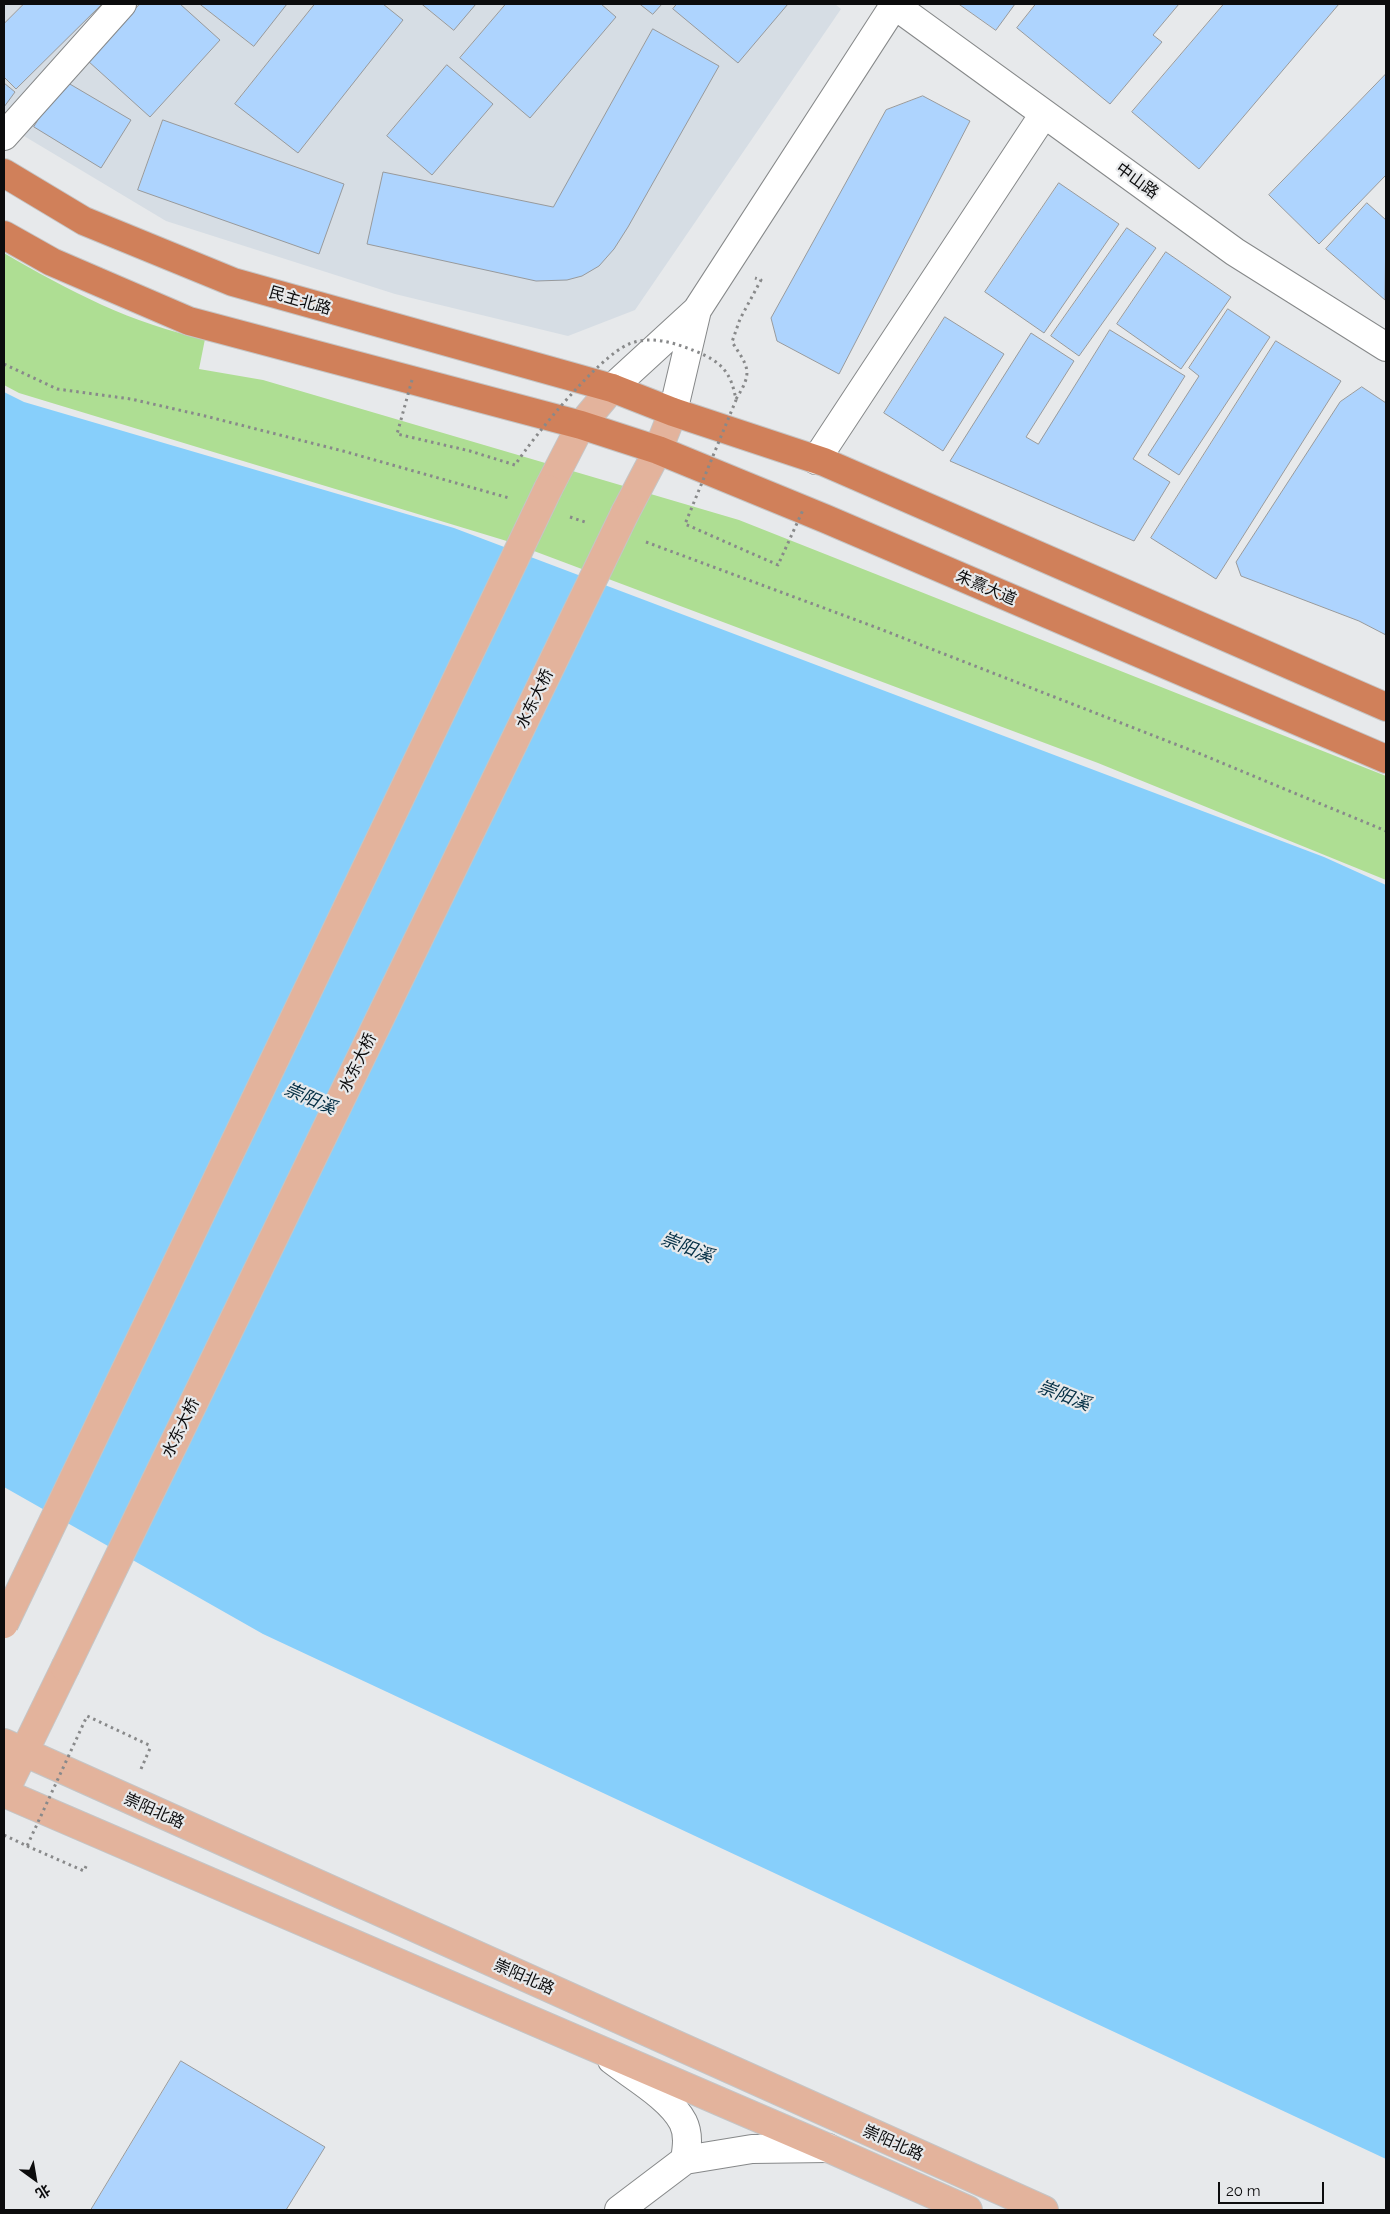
<!DOCTYPE html>
<html>
<head>
<meta charset="utf-8">
<style>
	body { margin:0 }
	#map { position:relative; width:1390px; height:2214px; overflow:hidden; background:#e7e9eb; font-family:Raleway,"Noto Sans SC",sans-serif }
	canvas { display:block }
	.frame { position:absolute; inset:0; border:5px solid #0c0c0d; pointer-events:none }
	.north { position:absolute; left:10px; top:2154px; width:50px; height:50px; -webkit-text-stroke:4px #e7e9eb; paint-order:stroke; rotate:148deg; font-size:14px; font-weight:700; line-height:20px; text-align:center; color:#0c0c0d }
	.north::after { content:''; display:block; margin:auto; width:18px; height:22px; background:#0c0c0d; clip-path:polygon(50% 0,100% 100%,50% 72%,0 100%) }
	.scale { position:absolute; left:1218px; top:2182px; width:106px; height:22px; box-sizing:border-box; border:2px solid #0c0c0d; border-top:0; padding-left:6px; font-size:15px; line-height:18px; white-space:nowrap; color:#0c0c0d; -webkit-text-stroke:4px #e7e9eb; paint-order:stroke }
</style>
</head>
<body>
<div id="map">
<canvas width="1390" height="2214"></canvas>
<div class="frame"></div>
<div class="north">北</div>
<div class="scale">20 m</div>
</div>
<script>
const ctx = document.querySelector('canvas').getContext('2d');
ctx.lineJoin = 'round';
function fillPath(path, color) { ctx.fillStyle = color; ctx.fill(path, 'evenodd'); }
function strokePath(path, color, width, dash) { ctx.strokeStyle = color; ctx.lineWidth = width; ctx.lineCap = dash ? 'butt' : 'round'; ctx.setLineDash(dash || []); ctx.stroke(path); }
function label(font, color, halo, rows, align = 'center') {
  ctx.font = font + ' Raleway,"Noto Sans SC",sans-serif'; ctx.lineWidth = 4.5; ctx.setLineDash([]); ctx.textBaseline = 'middle'; ctx.strokeStyle = halo; ctx.fillStyle = color; for (const [text, x, y, turn = 0] of rows) {
    ctx.save(); ctx.translate(x, y); ctx.rotate((+turn || 0) * Math.PI / 180); ctx.textAlign = isNaN(turn) ? turn : align; if (halo) ctx.strokeText(text, 0, 0); ctx.fillText(text, 0, 0); ctx.restore();
  }
}
fillPath(new Path2D(`
	M4 4H835L841 9 635 310 568 336 395 294 166 221 4 124Z`), '#d6dde4');
fillPath(new Path2D(`
	M4 253C67 290 134 325 205 339L199 369 263 380 739 520 1386 776V880L1098 763 510 542 19 393 4 385Z`), '#aede93');
fillPath(new Path2D(`
	M4 392 24 402 454 528 1324 857 1386 885V2159L263 1634 4 1487Z`), '#87cffb');
const building = new Path2D(`
	M24 4H102L16 89 4 77V24Z
	M140 4H180L220 40 150 117 88 61Z
	M200 4H287L254 46Z
	M315 4H383L403 20 298 153 235 104Z
	M422 4H476L454 30Z
	M506 4H601L616 17 530 118 460 58Z
	M640 4H662L653 14Z
	M677 4H788L738 63 673 9Z
	M959 4H1015L996 30Z
	M1036 4H1179L1153 35 1162 42 1110 104 1017 28Z
	M1224 4H1339L1199 169 1132 112Z
	M653 29 719 66 628 227 614 249 599 266 582 276 567 280 536 281 367 244 383 172 553 207Z
	M447 65 493 104 432 175 387 136Z
	M1386 74V175L1319 244 1269 195Z
	M63 80 131 120 101 168 34 127Z
	M4 83 15 92 4 107Z
	M923 96 970 121 839 374 777 341 771 318 886 110Z
	M163 120 344 184 319 254 138 190Z
	M1059 183 1119 224 1044 333 985 292Z
	M1367 203 1386 220 1385 300 1326 249Z
	M1127 228 1156 248 1079 356 1051 336Z
	M1166 252 1231 297 1181 369 1117 324Z
	M1228 309 1270 337 1179 475 1148 455 1199 376 1189 368Z
	M945 317 1004 354 943 451 884 413Z
	M1110 330 1185 376 1133 459 1170 482 1134 541 950 461 1031 333 1074 361 1026 437 1038 444Z
	M1276 341 1341 381 1216 579 1151 538Z
	M1362 387 1386 403V635L1359 621 1241 576 1236 562 1340 402Z
	M181 2061 325 2147 286 2210H91Z`);
fillPath(building, '#aed4fe');
strokePath(building, '#989a9c', 1);
const street = new Path2D(`
	M893 4 1235 252 1386 347
	M4 136 122 4
	M612 388 697 310 895 4
	M673 412 697 310
	M816 460 1044 114
	M612 2060C634 2077 671 2098 683 2122 689 2134 687 2147 685 2160
	M619 2210 685 2160 752 2149 828 2148`);
const primary = new Path2D(`
	M548 489 581 425 612 388
	M625 513 658 450 673 412
	M4 1743 1044 2210
	M4 1793 828 2148 968 2210
	M4 1793 65 1668`);
const highway = new Path2D(`
	M4 173 84 221 233 282 612 388 673 412 824 462 1386 707
	M4 235 52 262 189 321 581 425 658 450 826 519 1386 759`);
strokePath(street, '#868889', 30);
strokePath(primary, '#c5c5c5', 30);
strokePath(highway, '#c5c5c5', 30);
strokePath(new Path2D(`
	M4 364 57 389 131 399 205 416 343 451 509 498
	M736 399C753 372 749 368 732 342L740 319 761 280 755 278
	M570 517 585 522
	M646 542 875 627 1198 753 1386 831
	M141 1769 151 1746
	M27 1846 84 1871 87 1864`), '#88898a', 3, [2.5, 4]);
strokePath(street, '#fff', 28);
strokePath(primary, '#e3b39c', 28);
strokePath(highway, '#d0805a', 28);
const primaryBridge = new Path2D(`
	M4 1624 548 489
	M65 1668 625 513`);
strokePath(primaryBridge, '#c5c5c5', 30, []);
strokePath(new Path2D(`
	M412 380 397 434 470 451 515 465C535 435 598 357 629 344 651 335 675 343 695 351 722 362 731 372 736 400L685 524 778 565 803 510
	M4 1835 27 1846 87 1716 151 1746`), '#88898a', 3, [2.5, 4]);
strokePath(primaryBridge, '#e3b39c', 28);
label('16px', '#0c0c0d', '#e7e9eb', [
	["中山路",1137,181,36],
	["民主北路",300,301,16],
	["朱熹大道",986,588,23],
	["水东大桥",535,699,-64],
	["水东大桥",358,1063,-64],
	["水东大桥",181,1428,-64],
	["崇阳北路",154,1811,24],
	["崇阳北路",524,1977,24],
	["崇阳北路",893,2143,24]
]);
label('italic 18px', '#032e44', '#e7e9eb', [
	["崇阳溪",310,1099,23],
	["崇阳溪",687,1248,21],
	["崇阳溪",1064,1396,21]
]);
</script>
</body>
</html>
